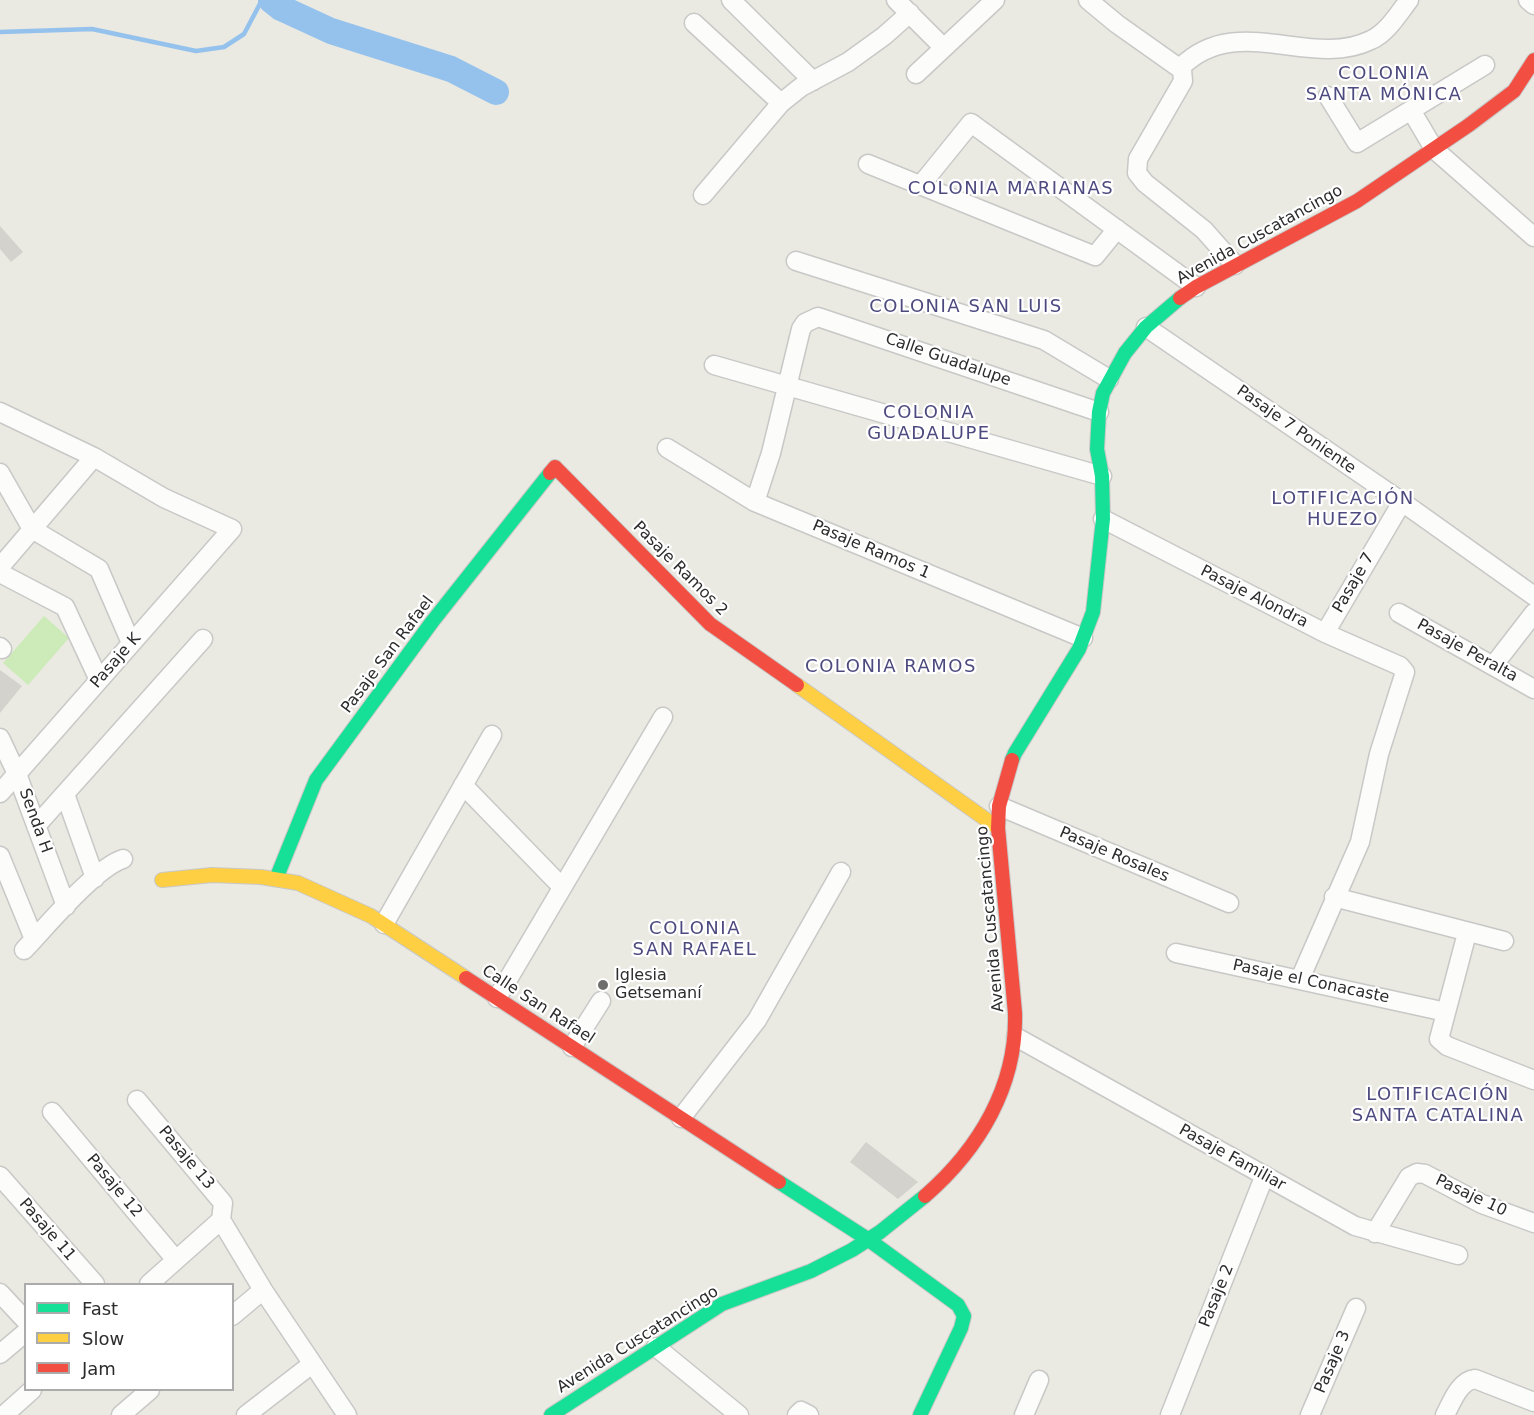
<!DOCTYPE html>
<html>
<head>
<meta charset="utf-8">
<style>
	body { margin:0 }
	#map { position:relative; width:1534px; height:1415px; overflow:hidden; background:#eae9e2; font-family:"DejaVu Sans",sans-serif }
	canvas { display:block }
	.legend { position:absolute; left:24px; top:1283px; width:210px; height:108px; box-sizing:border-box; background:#fff; border:2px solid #ababab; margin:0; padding:8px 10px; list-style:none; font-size:18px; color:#2c2c2c }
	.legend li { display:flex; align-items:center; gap:12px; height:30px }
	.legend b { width:30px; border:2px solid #ababab }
</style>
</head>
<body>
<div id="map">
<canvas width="1534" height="1415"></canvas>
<ul class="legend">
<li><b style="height:8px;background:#16e098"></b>Fast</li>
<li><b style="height:8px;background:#ffcf43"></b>Slow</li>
<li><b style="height:8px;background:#f24e42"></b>Jam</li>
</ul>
</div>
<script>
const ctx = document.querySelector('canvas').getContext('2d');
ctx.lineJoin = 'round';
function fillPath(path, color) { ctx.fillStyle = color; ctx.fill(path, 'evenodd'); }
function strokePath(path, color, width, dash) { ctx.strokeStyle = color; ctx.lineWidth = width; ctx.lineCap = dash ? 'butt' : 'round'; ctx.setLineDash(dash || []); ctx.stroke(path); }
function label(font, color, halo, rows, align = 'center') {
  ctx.font = font + ' "DejaVu Sans",sans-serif'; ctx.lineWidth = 4.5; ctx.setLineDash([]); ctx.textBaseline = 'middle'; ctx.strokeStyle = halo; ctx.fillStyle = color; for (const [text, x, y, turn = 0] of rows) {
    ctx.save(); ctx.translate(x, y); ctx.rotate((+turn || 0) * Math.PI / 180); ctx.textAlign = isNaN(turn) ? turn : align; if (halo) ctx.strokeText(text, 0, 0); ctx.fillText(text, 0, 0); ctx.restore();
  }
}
fillPath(new Path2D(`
	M44 616 69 638 28 685 3 663Z`), '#ccebb8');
strokePath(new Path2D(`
	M0 32 92 29 196 51 224 47 244 34 262 0`), '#94c2ed', 4.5);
strokePath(new Path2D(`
	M271 0 281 8 331 31 451 69 496 92`), '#94c2ed', 26);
fillPath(new Path2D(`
	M0 226 23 252 11 262 0 249Z
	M0 670 22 686 0 713Z
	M866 1142 918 1182 898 1199 850 1162Z`), '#d3d2cd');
const street = new Path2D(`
	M731 0 813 81
	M896 0 944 48
	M1088 0 1117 24 1182 70 1183 81 1138 159 1137 173 1145 183 1204 230 1235 265
	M1528 0 1534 5
	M694 23 781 103
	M1181 67C1238 11 1310 70 1371 40 1387 33 1399 13 1409 0
	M916 74 995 0
	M1328 96 1357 143 1485 65
	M1411 110 1434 149 1534 237
	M868 164 1095 256 1117 229
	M920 186 971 123 1196 287
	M703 195 781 103 801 87 848 62 884 36 910 13
	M796 261 1044 340 1109 379
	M1146 327 1405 504 1534 596
	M714 365 1102 476
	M0 412 94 457 164 498 232 529 0 793
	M667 448 755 502 1083 638
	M0 473 32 529 99 569 131 643
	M755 502 771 453 801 329 805 323 818 317 1099 412
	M1103 519 1325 633 1400 666 1405 672 1379 754 1360 842 1300 979
	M0 567 94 457
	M0 573 65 607 99 680
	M1399 613 1534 689
	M1325 633 1402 502
	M0 647 2 649
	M1493 666 1534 613
	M0 738 17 774 66 906
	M463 785 562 887
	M65 794 95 878
	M999 806 1229 903
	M36 826 203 639
	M0 856 34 939
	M1334 897 1504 941
	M384 924 492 735
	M1467 933 1439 1039 1447 1046 1534 1080
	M24 950C46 927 95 868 123 859
	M1176 953 1446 1012
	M497 998 663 717
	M1016 1037 1355 1226 1458 1255
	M572 1047 601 1001
	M137 1100 223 1203 221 1220
	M52 1112 176 1260
	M681 1118 757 1020 841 872
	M0 1176 95 1284
	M221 1220 263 1290 347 1415
	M1375 1233 1409 1177 1417 1173 1425 1174 1482 1204 1534 1223
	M149 1284 221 1220
	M0 1293 26 1321
	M232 1316 263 1290
	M656 1347 739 1415
	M0 1354 26 1332
	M4 1415 32 1390
	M121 1415 150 1390
	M246 1415 312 1364
	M797 1415 801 1411 809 1415
	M1024 1415 1039 1380
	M1170 1415 1264 1177
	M1310 1415 1356 1308
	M1445 1415C1452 1402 1459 1381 1475 1379L1534 1402`);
const fast = new Path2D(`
	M1012 760 1015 753 1079 649 1093 612 1103 519 1102 476 1097 449 1099 412 1103 393 1125 353 1146 327 1180 298
	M276 879 316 780 432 622 550 473
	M779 1182 869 1240 958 1305 964 1316 961 1328 920 1415
	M551 1415 722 1304 811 1271 852 1250 880 1232 925 1196`);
const slow = new Path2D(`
	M797 685 998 828
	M162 880 212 875 261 877 298 883 371 916 466 978`);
const jam = new Path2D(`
	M1180 298 1196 287 1357 201 1469 125 1514 91 1534 60
	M550 473 555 467 710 624 797 685
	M466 978 779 1182
	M925 1196C979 1149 1017 1086 1015 1013L998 828 999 806 1012 760`);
strokePath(street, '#c8c8c7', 21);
strokePath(fast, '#c8c8c7', 16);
strokePath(slow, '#c8c8c7', 16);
strokePath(jam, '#c8c8c7', 16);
strokePath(street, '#fcfcfb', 18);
strokePath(fast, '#16e098', 14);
strokePath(slow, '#ffcf43', 14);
strokePath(jam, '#f24e42', 14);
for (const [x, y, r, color] of [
	[603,985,6,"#6e6e6c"]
]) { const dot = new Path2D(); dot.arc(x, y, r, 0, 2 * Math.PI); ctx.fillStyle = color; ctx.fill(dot); strokePath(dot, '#fff', 2); }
label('16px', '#2c2c2c', '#fff', [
	["Avenida Cuscatancingo",1260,235,-29],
	["Calle Guadalupe",948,360,19],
	["Pasaje 7 Poniente",1296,430,35],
	["Pasaje Ramos 1",871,550,23],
	["Pasaje Ramos 2",680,569,45],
	["Pasaje 7",1354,583,-60],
	["Pasaje Alondra",1254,597,27],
	["Pasaje Peralta",1467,651,29],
	["Pasaje San Rafael",388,655,-53],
	["Pasaje K",116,661,-49],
	["Senda H",35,821,70],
	["Pasaje Rosales",1114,855,23],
	["Avenida Cuscatancingo",991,919,-95],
	["Pasaje el Conacaste",1311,982,12],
	["Calle San Rafael",538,1005,33],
	["Pasaje 13",186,1158,50],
	["Pasaje Familiar",1232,1158,29],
	["Pasaje 12",114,1186,50],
	["Pasaje 10",1471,1196,25],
	["Pasaje 11",47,1230,49],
	["Pasaje 2",1217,1296,-68],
	["Avenida Cuscatancingo",638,1340,-32],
	["Pasaje 3",1333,1362,-67]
]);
label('16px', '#2c2c2c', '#fff', [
	["Iglesia",615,976],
	["Getsemaní",615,994]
], 'left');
ctx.letterSpacing = '1.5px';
label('18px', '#4d4a7f', '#fff', [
	["COLONIA",1384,74],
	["SANTA MÓNICA",1384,95],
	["COLONIA MARIANAS",1011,189],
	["COLONIA SAN LUIS",966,307],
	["COLONIA",929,413],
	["GUADALUPE",929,434],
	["LOTIFICACIÓN",1343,499],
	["HUEZO",1343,520],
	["COLONIA RAMOS",891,667],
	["COLONIA",695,929],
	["SAN RAFAEL",695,950],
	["LOTIFICACIÓN",1438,1095],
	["SANTA CATALINA",1438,1116]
]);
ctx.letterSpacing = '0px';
</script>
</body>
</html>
